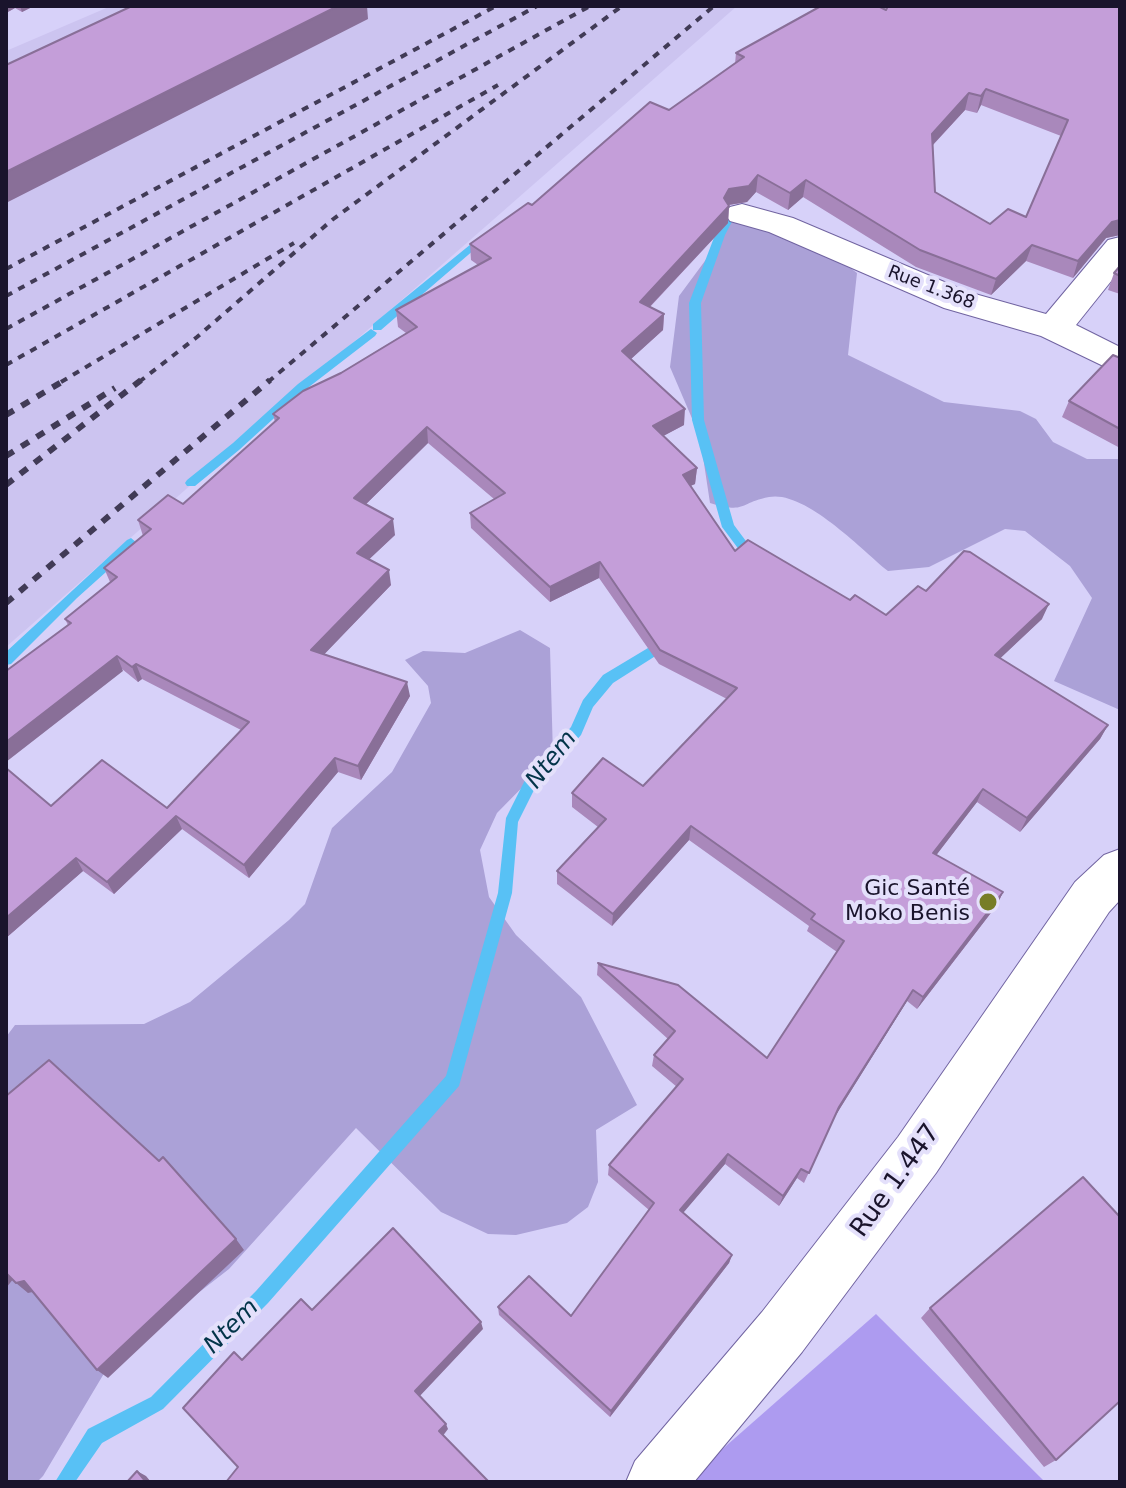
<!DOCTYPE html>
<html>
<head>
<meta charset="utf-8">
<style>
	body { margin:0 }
	#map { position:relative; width:1126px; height:1488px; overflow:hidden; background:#d7d1f9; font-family:"DejaVu Sans",sans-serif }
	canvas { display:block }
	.frame { position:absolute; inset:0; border:8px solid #1a142c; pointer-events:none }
</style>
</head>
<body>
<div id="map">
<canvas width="1126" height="1488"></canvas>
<div class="frame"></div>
</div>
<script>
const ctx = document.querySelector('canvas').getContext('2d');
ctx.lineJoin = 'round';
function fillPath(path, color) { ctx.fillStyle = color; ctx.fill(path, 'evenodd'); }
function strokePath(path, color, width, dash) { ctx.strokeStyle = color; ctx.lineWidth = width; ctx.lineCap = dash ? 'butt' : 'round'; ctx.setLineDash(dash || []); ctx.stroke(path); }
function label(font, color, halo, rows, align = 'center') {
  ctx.font = font + ' "DejaVu Sans",sans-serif'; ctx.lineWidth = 8; ctx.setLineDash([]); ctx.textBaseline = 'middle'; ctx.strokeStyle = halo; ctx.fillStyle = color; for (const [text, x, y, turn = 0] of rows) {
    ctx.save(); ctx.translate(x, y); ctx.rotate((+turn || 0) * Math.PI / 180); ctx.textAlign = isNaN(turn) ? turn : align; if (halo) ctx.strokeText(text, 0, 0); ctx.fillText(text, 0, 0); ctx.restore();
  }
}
fillPath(new Path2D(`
	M111 6H737L6 647V51Z`), '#ccc4f0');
fillPath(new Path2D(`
	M726 220C776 234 816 239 857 273L848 355 944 402 1020 411 1036 419 1053 442 1087 459H1120V710L1054 681 1092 598 1070 566 1025 531 1005 529 929 567 888 571C862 550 805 490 769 497 738 503 747 514 710 503L700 437 670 367 679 296 716 246Z
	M520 630 550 648 553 756 497 813 480 850 489 897 516 935 581 997 637 1105 596 1130 598 1182 588 1207 567 1223 516 1235 488 1234 441 1212 356 1128 229 1269 112 1360 43 1476 37 1482H6V1037L15 1025 144 1024 190 1002 289 920 305 904 332 828 392 772 431 703 428 686 405 660 423 651 465 653Z`), '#aba1d7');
fillPath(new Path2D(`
	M876 1314 1045 1482H685Z`), '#ad9bf0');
fillPath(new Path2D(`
	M733 207 738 210 725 235 701 303 704 420 734 525 760 560 754 565 749 563 722 527 692 420 689 303 715 235 728 210Z
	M471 244 475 245V249L381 330H373V324Z
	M371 329 377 333 375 336 305 390 239 450 195 486H187L185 483 187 480 233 443 298 384Z
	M131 538 137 543 135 546 77 598 11 664 6 665V652L127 540Z
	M663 639 670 644 668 648 613 683 593 707 581 735 535 788 518 822 512 893 459 1086 268 1303 163 1409 102 1443 75 1482H55L88 1429 151 1397 256 1291 446 1076 498 893 506 818 525 780 571 727 583 700 603 675Z`), '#58c1f5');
const minor = new Path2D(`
	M742 204 793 218 968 292 1046 314 1108 240 1120 237V270L1076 325 1120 347V374L1041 336 944 308 769 232 730 221 725 214 730 207Z
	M1120 849V900L1109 912 936 1173 802 1352 694 1482H626L635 1461 762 1312 898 1137 1075 882 1104 855Z`);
strokePath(minor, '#7164a1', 2);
fillPath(minor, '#fff');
strokePath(new Path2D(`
	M6 269 496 6
	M6 296 537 6
	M6 329 590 6
	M6 365 498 85
	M61 382 294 243
	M139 382 197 337 332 220 622 6
	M268 382 714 6`), '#413b56', 4, [7, 7]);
strokePath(new Path2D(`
	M6 415 65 380
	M6 456 115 388
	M6 485 141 380
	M6 603 270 380`), '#413b56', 6, [9, 9]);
fillPath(new Path2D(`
	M6 6H34L22 12 15 8 6 13Z
	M1120 6V235L1106 238 1073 278 1026 261 991 295 916 267 803 197 788 210 756 192 747 202 729 205 728 223 650 307 664 314 663 330 631 359 684 425 663 436 697 468 695 484 690 486 735 551 886 615 926 591 1042 619 1000 658 1108 725 1100 739 1020 832 977 802 936 855 1003 892 997 905 917 1009 907 1001 834 1118 804 1183 797 1178 779 1206 725 1164 683 1212 732 1255 729 1263 610 1417 499 1315 498 1307 571 1316 649 1210 608 1175 609 1165 677 1087 652 1066 654 1055 668 1039 597 975 598 963 767 1058 837 952 807 931 809 926 689 840 612 926 557 884V871L598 827 572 807V793L643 786 727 699 659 664 599 578 550 602 471 528 470 513 494 499 428 443 366 504 395 535 369 559 391 585 324 654 410 696 361 780 338 772 249 878 182 829 114 894 83 871 6 938V768L51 806 167 808 241 730 142 679 138 682 68 625 65 619 110 582 104 568 143 536 138 520 183 504 275 422 273 414 406 333 398 327 396 310 478 265 471 260 470 244 532 205 735 64 736 53 886 10ZM981 105 1061 136 1026 217 990 224 935 192 933 145 965 110 977 113Z
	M1120 266V294L1108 290 1114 273Z
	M1120 358V448L1062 417 1069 401Z
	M930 1308 1056 1460 1044 1467 921 1318Z`), '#a988bb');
fillPath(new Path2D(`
	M6 6H14L15 8 6 13Z
	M20 6H34L22 12Z
	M338 6H367L368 19 6 203V172Z
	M986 89 981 105 977 113 981 96Z
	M969 93 965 110 928 150 932 134Z
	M758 175 756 192 747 202 728 205 724 198 729 189Z
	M806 180 803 197 788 210 790 193Z
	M729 206 728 223 639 318 640 302Z
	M1120 220V235L1106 238 1073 278 1078 261 1112 222Z
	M1032 245 1026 261 991 295 996 279Z
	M664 314 663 330 621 368 622 351Z
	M685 409 684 425 652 442 653 426Z
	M427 427 428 443 357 513 354 498Z
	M697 468 695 484 681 490 683 475Z
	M393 519 395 535 360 568 357 553Z
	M600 562 599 578 550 602V587Z
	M389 570 391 585 314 665 311 650Z
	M1049 604 1042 619 989 669 995 655Z
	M117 656 123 671 6 762V742Z
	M136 664 142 679 138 682 132 667Z
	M407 682 410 696 361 780 358 766Z
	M1108 725 1100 739 1020 832 1027 818Z
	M335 758 338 772 249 878 244 865Z
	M983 789 977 802 928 866 933 853Z
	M176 816 182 829 114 894 107 882Z
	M691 826 689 840 612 926 613 914Z
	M76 858 83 871 6 938V918Z
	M1003 892 997 905 917 1009 923 997Z
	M913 990 907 1001 834 1118 839 1107Z
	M728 1154 725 1164 678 1219 680 1210Z
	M801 1169 797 1178 779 1206 783 1196Z
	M236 1239 244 1250 108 1378 97 1370Z
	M732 1255 729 1263 610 1417 611 1411Z
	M6 1272 14 1278 6 1288Z
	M24 1281 37 1291 28 1293 16 1283Z
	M481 1322 483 1329 418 1398 415 1391Z
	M446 1424 448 1429 442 1437 439 1431Z
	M137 1471 146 1476 151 1482H146Z`), '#896f98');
const building = new Path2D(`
	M132 6H338L6 172V65Z
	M821 6H878L886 10 888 6H1120V220L1112 222 1078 261 1032 245 996 279 920 250 806 180 790 193 758 175 749 186 729 189 724 198 729 206 640 302 664 314 622 351 685 409 653 426 697 468 683 475 735 551 748 540 850 600 855 595 886 615 918 586 926 591 964 551 970 552 1049 604 995 655 1108 725 1027 818 983 789 933 853 1003 892 923 997 913 990 839 1107 809 1173 801 1169 783 1196 728 1154 680 1210 732 1255 611 1411 498 1307 529 1276 571 1316 654 1203 609 1165 683 1079 654 1055 675 1031 598 963 678 985 767 1058 844 941 811 919 815 914 691 826 613 914 557 871 606 819 572 793 603 758 643 786 737 688 660 650 600 562 550 587 470 513 505 493 427 427 354 498 393 519 357 553 389 570 311 650 407 682 358 766 335 758 244 865 176 816 107 882 76 858 6 918V768L51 806 102 760 167 808 249 722 136 664 132 667 117 656 6 742V671L71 623 65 619 117 577 104 568 151 529 138 520 168 495 183 504 279 418 273 414 303 391 341 373 417 327 396 310 491 258 470 244 528 203 532 205 650 102 669 110 744 57 736 53ZM986 89 1068 120 1026 217 1008 209 990 224 935 192 932 134 969 93 981 96Z
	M1120 266V276L1114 273Z
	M1113 355 1120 358V429L1069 401Z
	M49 1060 159 1161 163 1157 236 1239 97 1370 24 1281 16 1283 6 1273V1096Z
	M1083 1177 1120 1217V1401L1056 1460 930 1308Z
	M393 1228 481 1322 415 1391 446 1424 439 1431 489 1482H226L238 1467 183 1408 234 1352 242 1360 301 1299 312 1310Z
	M137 1471 146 1482H127Z`);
fillPath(building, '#c49ed9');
strokePath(building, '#896f98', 2);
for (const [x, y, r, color] of [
	[988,902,10,"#777d27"]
]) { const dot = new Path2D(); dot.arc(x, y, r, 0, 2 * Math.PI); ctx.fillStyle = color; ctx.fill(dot); strokePath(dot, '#e4e0fb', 3); }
label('18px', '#1a142c', '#e4e0fb', [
	["Rue 1.368",931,288,21]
]);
label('22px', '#1a142c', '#e4e0fb', [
	["Gic Santé",970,889],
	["Moko Benis",970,914]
], 'right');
label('italic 24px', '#033449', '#e4e0fb', [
	["Ntem",552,760,-52],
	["Ntem",232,1327,-45]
]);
label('26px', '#1a142c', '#e4e0fb', [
	["Rue 1.447",896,1181,-54]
]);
</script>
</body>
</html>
